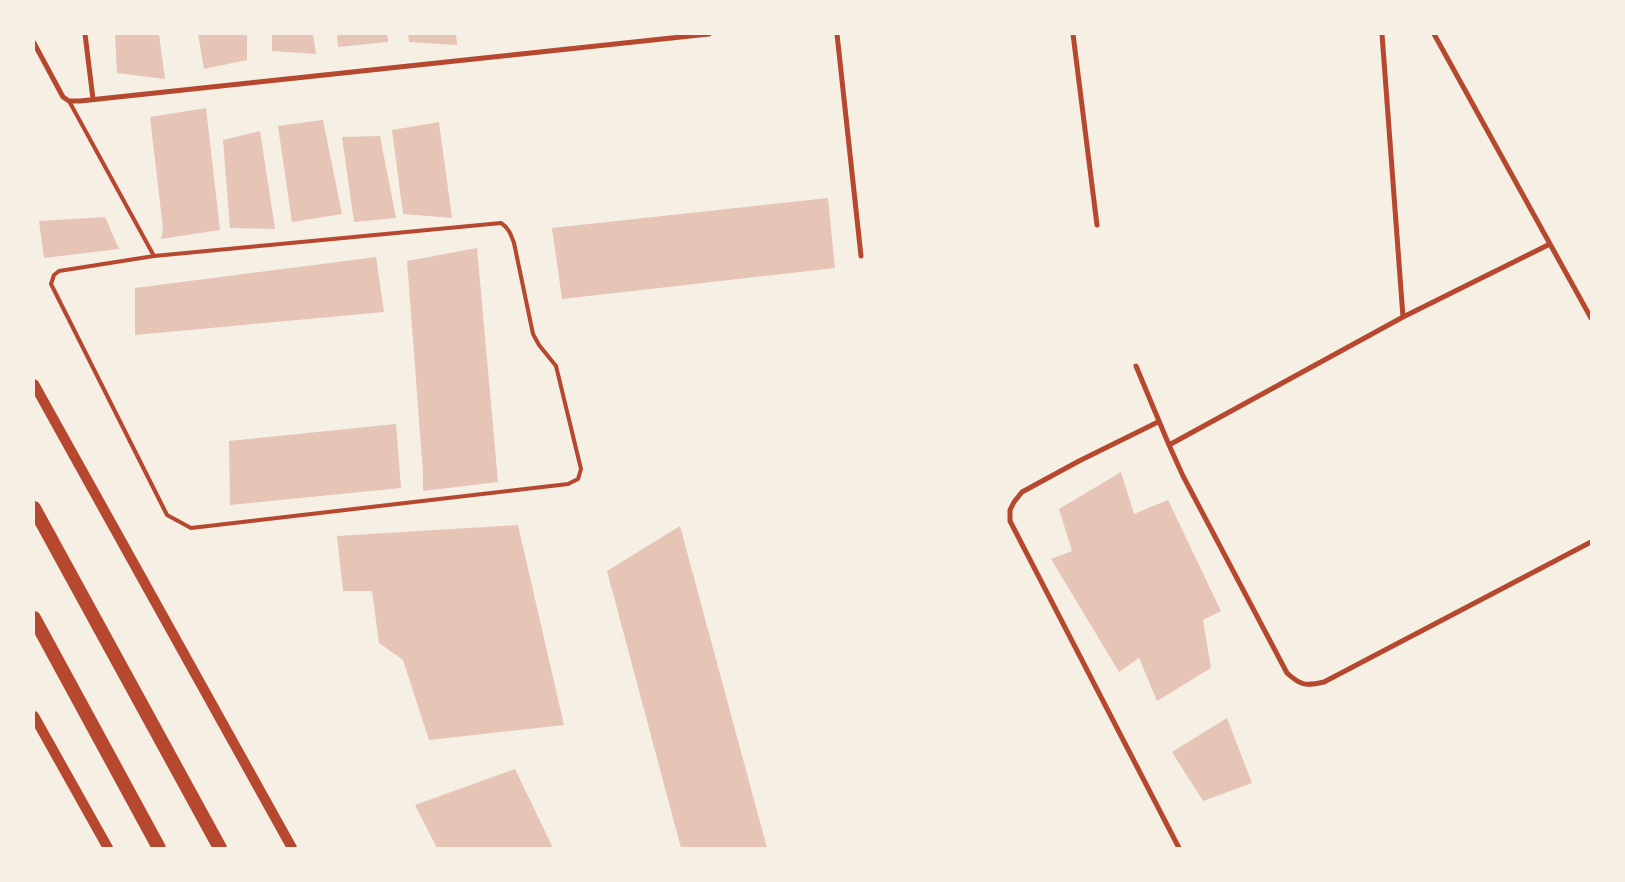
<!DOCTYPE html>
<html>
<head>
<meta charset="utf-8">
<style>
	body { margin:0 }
	#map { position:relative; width:1625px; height:882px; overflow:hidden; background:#f6efe4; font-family:Overpass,sans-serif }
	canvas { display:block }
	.frame { position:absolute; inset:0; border:35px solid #f6efe4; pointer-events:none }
</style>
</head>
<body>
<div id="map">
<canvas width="1625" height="882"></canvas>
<div class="frame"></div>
</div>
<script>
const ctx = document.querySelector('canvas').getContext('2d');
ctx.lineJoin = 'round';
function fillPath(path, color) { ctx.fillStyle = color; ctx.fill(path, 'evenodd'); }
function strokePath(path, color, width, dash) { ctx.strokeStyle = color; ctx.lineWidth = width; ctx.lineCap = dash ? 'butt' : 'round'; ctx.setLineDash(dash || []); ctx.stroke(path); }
fillPath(new Path2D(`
	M115 34H159L165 79 117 73Z
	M198 34H247V60L204 69Z
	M272 34H313L316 54 272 51Z
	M337 34H387L388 42 338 47Z
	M408 34H456L457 45 409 42Z
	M206 108 220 230 161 239 163 229 150 117Z
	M323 120 342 214 292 222 278 126Z
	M439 122 452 218 403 214 392 130Z
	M260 131 275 229 230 228 223 140Z
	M380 136 396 218 354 222 342 137Z
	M828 198 835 268 562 299 552 228Z
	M105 217 119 249 44 258 39 221Z
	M477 248 498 482 423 491V473L407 261Z
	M376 257 384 312 135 335V288Z
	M396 424 401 488 230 505 229 441Z
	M1121 472 1134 514 1168 500 1221 611 1203 620 1211 668 1157 701 1139 658 1119 672 1051 559 1072 551 1059 509Z
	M518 525 564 725 429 740 403 660 379 643 372 591H343L337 536Z
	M680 526 767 848H681L607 571Z
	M1227 718 1252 783 1203 801 1172 752Z
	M515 769 553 848H437L415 805Z`), '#e6c5b7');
strokePath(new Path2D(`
	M69 101 154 256
	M501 223C509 228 511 235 514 243L533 334 539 345 556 366 581 469 578 479 568 484 191 528 167 515 51 284 54 275 59 271 154 256Z`), '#b5482f', 4);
strokePath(new Path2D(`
	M85 34 93 99
	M837 34 861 256
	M1073 34 1097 225
	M1382 34 1403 317
	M1434 34 1550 244 1403 317 1169 445 1183 476 1287 673C1301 686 1306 686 1324 682L1591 542
	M34 43 63 97 69 101H80L709 34
	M1550 244 1591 318
	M1136 366 1169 445
	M1158 422 1079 461 1022 492 1014 502 1010 510V521L1179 848`), '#b5482f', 5);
strokePath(new Path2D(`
	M34 384 292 848
	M34 716 108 848`), '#b5482f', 10);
strokePath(new Path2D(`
	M34 508 220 848
	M34 618 159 848`), '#b5482f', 14);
</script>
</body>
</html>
